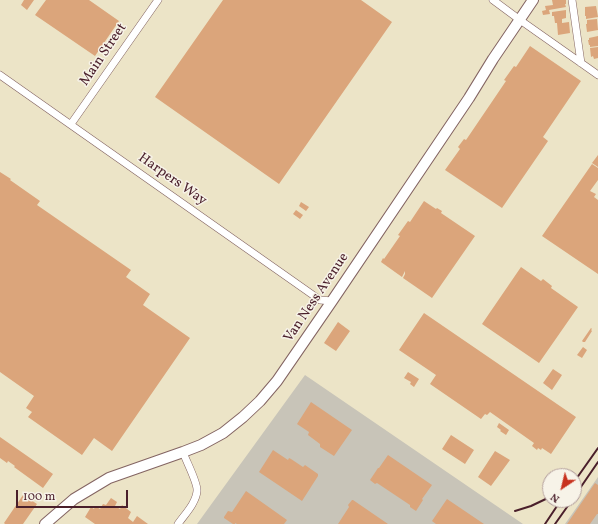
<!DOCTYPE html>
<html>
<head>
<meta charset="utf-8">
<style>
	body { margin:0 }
	#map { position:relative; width:598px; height:524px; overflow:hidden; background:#ece4c7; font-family:Vollkorn,serif }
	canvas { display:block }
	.north { position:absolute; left:542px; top:468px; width:40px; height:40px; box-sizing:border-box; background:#f7f3e8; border:1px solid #b29e9c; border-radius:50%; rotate:215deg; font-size:11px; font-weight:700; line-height:16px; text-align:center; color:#4a1f2b }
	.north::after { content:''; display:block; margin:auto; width:14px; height:18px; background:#c8321e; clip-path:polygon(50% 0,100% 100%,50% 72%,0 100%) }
	.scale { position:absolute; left:16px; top:490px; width:112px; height:18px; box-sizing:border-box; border:2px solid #4a1f2b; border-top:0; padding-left:5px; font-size:12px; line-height:14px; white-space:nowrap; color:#4a1f2b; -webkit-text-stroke:3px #f7f3e8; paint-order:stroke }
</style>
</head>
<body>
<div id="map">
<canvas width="598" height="524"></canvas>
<div class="north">N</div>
<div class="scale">100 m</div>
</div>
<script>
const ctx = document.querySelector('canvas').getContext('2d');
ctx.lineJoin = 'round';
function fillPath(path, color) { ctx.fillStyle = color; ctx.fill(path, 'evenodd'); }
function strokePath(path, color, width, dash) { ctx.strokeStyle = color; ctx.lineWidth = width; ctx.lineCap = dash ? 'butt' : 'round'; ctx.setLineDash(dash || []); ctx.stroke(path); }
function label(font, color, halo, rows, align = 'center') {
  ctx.font = font + ' Vollkorn,serif'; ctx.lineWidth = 3; ctx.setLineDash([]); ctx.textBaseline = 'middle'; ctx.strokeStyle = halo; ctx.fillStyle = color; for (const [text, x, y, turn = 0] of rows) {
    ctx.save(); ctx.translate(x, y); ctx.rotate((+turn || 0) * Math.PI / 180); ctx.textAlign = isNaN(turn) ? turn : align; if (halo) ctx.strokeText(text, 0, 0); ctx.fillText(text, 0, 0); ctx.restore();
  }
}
fillPath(new Path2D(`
	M305 375 523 524H197Z
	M598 477V524H565Z`), '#c8c4b8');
fillPath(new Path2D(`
	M24 0H34L27 10 21 5Z
	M46 0H89L119 21 95 56 35 15Z
	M223 0H361L392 22 279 184 155 97Z
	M552 0H566V4H565L566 7 549 10 550 14 543 15 542 11 546 10 545 6 553 5Z
	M596 6 598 17 586 19V16H585V7Z
	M566 10V18L562 19V23L569 22 570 33 558 35 557 23H555L554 16H552V12Z
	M597 19 598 30 587 32 586 24H587V20Z
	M598 36V46L590 47V45H589L588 40H589V38Z
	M530 46 581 81 543 137 548 141 502 208 445 170 460 149 458 147 464 139 466 140 506 81 504 80 514 66 516 67Z
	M598 47V58L594 59 593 56 591 57 590 48Z
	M598 155V167L592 163Z
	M592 164 598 168V180L590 191 596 194 594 197 598 200V274L542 236Z
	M0 172 11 179 10 180 40 201 37 205 131 270 126 277 150 294 143 305 190 338 112 451 94 438 82 455 28 417 32 412 26 408 34 396 0 372Z
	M424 201 436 209 437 208 442 211 441 213 475 236 432 298 403 278 405 274V271L402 277 381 262 383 258 384 259 400 236 398 235 408 221 410 222Z
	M301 202 309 207 306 211 299 206Z
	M296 210 303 215 300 219 293 214Z
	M521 267 541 281 543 279 552 286 551 288 578 307 539 363 482 324Z
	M424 313 576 417 551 454 542 448 541 450 538 448 537 450 532 446 534 443 490 412 487 415 485 414 481 419 430 384 436 375 399 350Z
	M338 322 350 331 336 351 324 343Z
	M591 328 592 329 591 330 592 331 585 342H583L582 341Z
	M583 347 587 350 582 358 577 355Z
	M553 369 562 375 552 390 543 383Z
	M408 372 419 379 414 387 410 384 411 382 404 378Z
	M311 402 352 430 334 456 320 447V444L308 435 309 432 297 424Z
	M499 423 509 430 506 435 500 431 501 430 497 427Z
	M451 435 474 450 465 464 442 449Z
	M0 437 53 474 43 488 14 467 15 466 8 461 7 463 0 458Z
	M273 450 288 460 289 458 291 459 303 467 305 465 318 474V476L302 501 259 472Z
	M495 451 510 460 491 486 478 477Z
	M388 455 432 485 422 499 423 500 416 511 410 507V505L377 483 375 484 370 480 378 468H379Z
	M595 483 598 485V514H597L590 524H567Z
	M246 491 287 520 284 524H237L235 523V524H233L224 518V517L228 511 232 512Z
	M23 495 37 504 23 524H5L4 523Z
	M111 498 117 502 115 506 120 509 122 505 131 512 128 518 133 522 137 516 148 524H95L85 517 91 507 94 509 95 506 100 509 103 504 106 505Z
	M447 499 484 524H436L432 521Z
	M352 500H353L388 524H338L349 507 348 505Z`), '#dba57b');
const minor = new Path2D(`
	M493 0 520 20 598 75
	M572 0 581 63
	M0 75 320 300 332 301
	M71 124 158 0
	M178 524C185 514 196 503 197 491 198 483 186 461 183 452`);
const secondary = new Path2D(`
	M45 524 74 499 109 478 183 452 201 445 223 433 243 417 260 401 277 381 332 301 469 98 493 59 533 0`);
strokePath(minor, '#836462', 8);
strokePath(secondary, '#836462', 12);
strokePath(minor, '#fff', 7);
strokePath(secondary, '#fff', 10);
strokePath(new Path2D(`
	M574 482 598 448
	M574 497 598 462
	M515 511 531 506 550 497
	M545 524 561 500
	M555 524 572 500`), '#4a1f2b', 2);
label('14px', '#4a1f2b', '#f7f3e8', [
	["Main Street",104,55,-56],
	["Harpers Way",172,180,35],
	["Van Ness Avenue",317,298,-56]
]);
</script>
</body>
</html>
